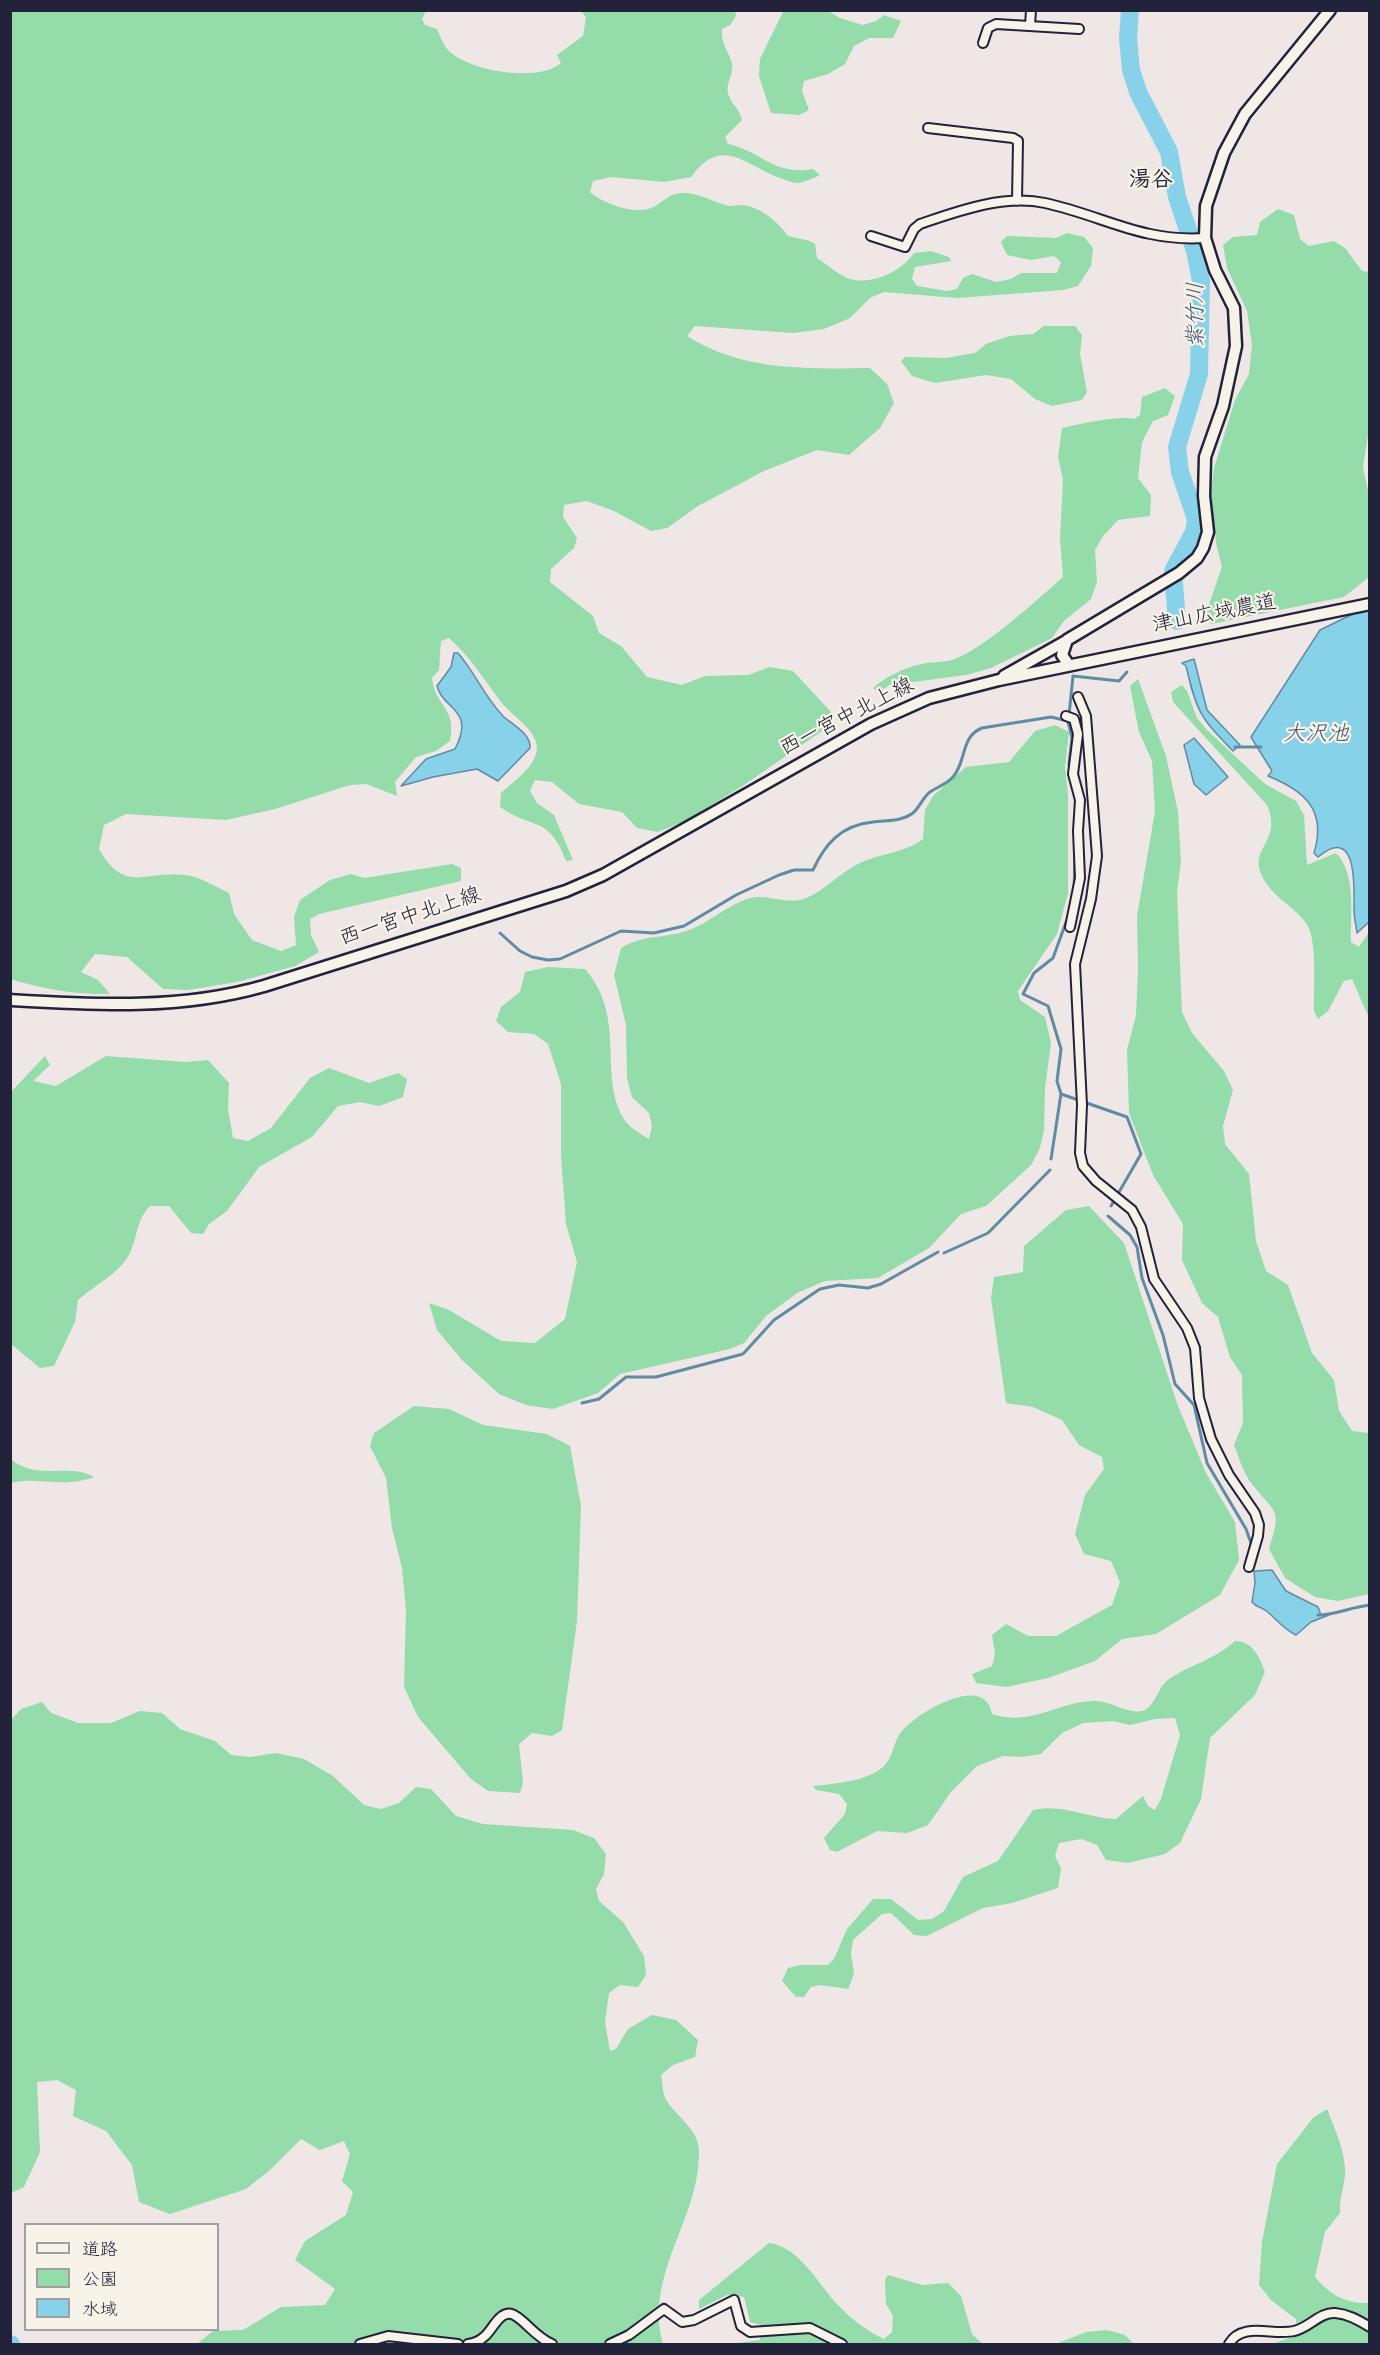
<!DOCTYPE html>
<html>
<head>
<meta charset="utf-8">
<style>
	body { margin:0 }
	#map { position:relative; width:1380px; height:2355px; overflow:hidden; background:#efe6e6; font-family:"Gochi Hand","Klee One",sans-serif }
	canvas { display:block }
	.frame { position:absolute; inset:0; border:12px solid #22223b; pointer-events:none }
	.legend { position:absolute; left:24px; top:2223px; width:195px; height:108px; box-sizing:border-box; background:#f7f3e8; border:2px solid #a29fa3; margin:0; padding:8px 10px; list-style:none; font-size:18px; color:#22223b }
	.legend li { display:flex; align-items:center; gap:12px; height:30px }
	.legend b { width:30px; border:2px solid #a29fa3 }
</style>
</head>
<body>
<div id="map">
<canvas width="1380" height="2355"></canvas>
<div class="frame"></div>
<ul class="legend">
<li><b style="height:8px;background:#f7f3e8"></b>道路</li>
<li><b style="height:16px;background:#94dcaa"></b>公園</li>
<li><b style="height:16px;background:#88d2e9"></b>水域</li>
</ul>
</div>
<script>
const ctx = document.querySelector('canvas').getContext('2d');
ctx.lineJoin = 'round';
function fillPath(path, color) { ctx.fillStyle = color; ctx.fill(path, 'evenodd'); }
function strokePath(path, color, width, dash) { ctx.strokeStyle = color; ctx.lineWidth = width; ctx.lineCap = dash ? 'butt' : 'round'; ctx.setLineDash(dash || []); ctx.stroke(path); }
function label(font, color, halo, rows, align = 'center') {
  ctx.font = font + ' "Gochi Hand","Klee One",sans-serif'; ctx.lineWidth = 4.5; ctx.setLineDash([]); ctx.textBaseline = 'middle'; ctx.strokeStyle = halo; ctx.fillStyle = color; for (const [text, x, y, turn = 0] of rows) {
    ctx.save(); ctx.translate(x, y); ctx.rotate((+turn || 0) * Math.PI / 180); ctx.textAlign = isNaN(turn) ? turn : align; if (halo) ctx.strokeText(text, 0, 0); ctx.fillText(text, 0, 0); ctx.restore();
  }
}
fillPath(new Path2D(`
	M784 10 828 11 840 18 863 25 876 21 884 15 901 21 893 38H869L854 46 845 64 828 74 804 81 802 91 809 110 799 115 771 113 759 76 760 59Z
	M10 11H426L422 19 425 25 437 29C440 35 443 45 448 50 467 71 539 83 561 63L557 55 583 36 586 17 581 11H735L736 16 730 25 722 29C721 46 729 50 732 64 734 76 724 84 729 96 732 105 740 109 742 120L725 137 728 144C761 151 774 176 813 169L820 175C813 178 806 182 798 183 793 183 786 180 780 178 744 164 721 135 691 177L664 182 611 177 593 181 590 192C602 203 634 215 651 208 664 203 667 193 684 193 697 193 713 201 725 205 731 207 736 205 743 205 762 208 777 221 788 236L810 241 815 244 817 258C827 264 839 276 850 279 872 285 901 272 914 253L931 251 949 257 951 261 915 267 912 279 917 286 947 291 957 289 963 278 972 274 996 282 1011 279 1021 273H1057L1061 262 1054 256 1031 260 1007 255 1001 242 1007 236 1056 238 1067 233 1084 237 1093 248 1091 266 1078 286 1063 290 957 298 884 292 870 298 850 318 824 329 793 333 695 326 687 336C742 371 806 369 870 368L887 384 894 403 880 428 849 455 817 450 764 471 698 506 667 528 651 531 614 511 587 501 564 505 563 517 577 538 574 548 551 569 550 582 593 616 599 633 621 646 647 677 682 685 705 676 748 675 770 667 793 671 831 712 825 729 744 785 685 821 658 832 637 828 622 812 579 804 552 782 535 780 530 791 537 803 554 815 573 860 566 861C549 815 533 830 500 807L501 793C514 781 536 767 537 748 537 730 511 715 501 702 484 679 470 657 449 638L441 641 439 670 432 678C435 707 457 707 450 741L436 751 416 757 395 782 397 796 366 784 350 785 275 809 226 820 126 814 104 825 99 849C125 895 146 870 185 875 199 876 216 887 229 893L234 914 252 940 281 951 296 945 294 917 300 900 330 880 351 874 364 878 452 864 461 868V881L319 914 310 919 311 935 319 952 295 966 237 982 188 990 163 989 127 957 95 954 81 972 98 980 110 994C76 995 43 989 10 979Z
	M1278 209 1294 215 1300 239 1309 246 1334 241 1345 248 1362 271 1369 272 1370 422 1363 467 1369 496V577L1344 597 1211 624 1206 613 1222 567 1216 543 1211 494 1214 468 1235 400 1249 374 1252 345 1247 311 1227 268 1223 245 1233 237 1257 235 1260 222Z
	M1044 326H1075L1082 335 1080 354 1087 392 1082 400 1052 406 1035 399 1011 379 986 375 935 383 912 376 901 361 905 357 946 358 975 353 986 344 1009 336 1033 334Z
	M1165 388 1175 396 1168 415 1153 421 1142 442 1138 478 1151 495 1150 516 1118 520 1103 536 1095 550 1097 582 1091 599 1064 621 1052 638 991 668 966 675 890 685 878 692 873 688C888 675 908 666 927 663 936 662 947 662 955 659 987 646 1036 601 1063 577L1060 539 1063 479 1058 457 1062 428C1079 424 1120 415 1134 419L1140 415 1142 397Z
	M1138 679 1166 756 1178 812 1181 862 1177 892 1182 1012 1192 1033 1224 1071 1233 1090 1223 1126 1225 1144 1249 1174 1256 1241 1266 1271 1288 1285 1312 1353 1334 1380 1339 1411 1352 1431 1369 1433V1594L1338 1601 1315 1597 1285 1578 1269 1549C1283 1507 1275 1514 1252 1484 1243 1473 1239 1457 1234 1445L1243 1423 1242 1375 1230 1357 1218 1317 1202 1303 1182 1260 1183 1224 1153 1175 1129 1113 1127 1050 1136 1015 1138 970 1137 916 1155 811 1152 761 1139 732 1130 686Z
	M1182 685 1187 691 1197 718 1206 729 1265 784 1296 801 1304 815 1307 865 1336 853C1357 874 1350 915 1351 942L1359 947 1369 932V1018L1352 979 1344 981 1328 1011 1318 1019 1314 1011C1313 990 1318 938 1306 923 1292 904 1268 895 1260 871 1252 848 1282 839 1267 805L1173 702 1171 692Z
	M1055 725 1069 732 1065 767 1068 795V893L1057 934 1018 991 1020 1000 1045 1017 1051 1043 1045 1088 1044 1130 1040 1148 1031 1165 986 1206 961 1214 929 1248 878 1278 825 1281 797 1293 766 1316 744 1343 730 1349 620 1374 598 1393 553 1409 526 1405 499 1394 462 1360 437 1330 429 1303 449 1310 501 1341 535 1343 565 1319 577 1262 566 1224 561 1155V1084L548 1044 534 1034 508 1032 496 1021 501 1007 520 992 525 972 548 967 585 969C629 1019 595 1080 627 1123 632 1129 642 1135 649 1139L652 1126 649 1113 632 1097 627 1078 626 1025 614 975 621 948C645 934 662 939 686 931 711 923 730 901 756 897 772 896 791 905 806 898 824 891 839 874 856 865 878 853 903 854 923 839L925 810 933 796 966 767 1009 762 1035 731Z
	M45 1056 50 1065 33 1081 56 1086 106 1056 186 1062 208 1060 229 1083 228 1109 233 1138 248 1141 271 1128 310 1078 329 1068 369 1083 398 1073 407 1079 403 1097 379 1106 360 1102 338 1106 312 1137 259 1167 227 1211 209 1224 203 1234 191 1233 169 1206H150C136 1220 138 1236 130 1253 120 1273 95 1285 78 1300L75 1322 54 1366 40 1368 11 1344 10 1093Z
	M1089 1206 1124 1243 1178 1406 1206 1473 1235 1522 1239 1560 1220 1595 1156 1634 1122 1639 1095 1661 1048 1678 1006 1687 976 1683 972 1674 992 1666 995 1654 992 1635 1006 1624 1028 1636H1056L1112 1605 1120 1582 1111 1561 1084 1554 1075 1534 1085 1495 1104 1469 1102 1457 1079 1445 1062 1420 1033 1407 1006 1403 991 1298 994 1277 1023 1272 1024 1246 1066 1210Z
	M414 1406 449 1409 483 1425 547 1434 570 1446 581 1506 577 1621 562 1730 552 1736 532 1733 519 1744 523 1783 520 1793 488 1791 471 1779 418 1717 404 1687 406 1610 402 1568 392 1528 386 1478 370 1446 374 1433Z
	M10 1458C34 1482 69 1462 94 1477 62 1489 39 1476 11 1483Z
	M1235 1641C1253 1641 1260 1658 1265 1672L1255 1695 1210 1738 1201 1799 1180 1843 1165 1854 1128 1863 1106 1860 1097 1845 1081 1839 1059 1843 1055 1856 1061 1868 1058 1888 1012 1903 983 1908 927 1936 914 1935 891 1913 882 1914 853 1940 851 1953 854 1974 848 1989 820 1985 811 1987 804 1997H796L782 1981 788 1968 801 1965H828L834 1959 847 1929 873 1899H891L918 1920 932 1919 944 1911 963 1877 998 1861 1033 1810C1062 1803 1086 1818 1116 1819L1143 1796 1148 1806 1155 1810 1161 1799 1180 1735 1175 1718 1155 1719 1130 1725 1113 1721 1083 1723 1062 1733 1041 1754 1022 1757 1003 1756 977 1766 951 1792 928 1825 907 1833 877 1831 837 1852 830 1850 824 1838 845 1814 847 1804 839 1794 816 1790 813 1786C833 1784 868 1781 883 1767 894 1757 893 1741 902 1731 918 1712 985 1672 992 1714 1032 1727 1055 1702 1094 1701 1109 1700 1127 1714 1142 1711 1155 1708 1157 1688 1168 1680 1189 1665 1216 1659 1235 1641Z
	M42 1702 51 1713 78 1723H111L140 1711 162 1713 180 1729 215 1741 231 1755 250 1757 276 1753 304 1759 333 1776 364 1805 381 1809 399 1803 416 1787 431 1789 456 1816 483 1824 573 1830 594 1838 606 1854 604 1874 596 1889 599 1901 623 1922 644 1956 646 1975 638 1987 620 1985 609 1993 605 2022 610 2051 616 2049 628 2029 652 2015 676 2020 698 2040 695 2057 673 2065 661 2075C663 2083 662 2095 667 2101 677 2117 698 2129 699 2150 700 2221 644 2272 663 2344H197L213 2331 243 2330 281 2307 325 2305 335 2289 295 2260 305 2241 346 2215 353 2192 342 2181 350 2154 344 2141 320 2150 301 2139 270 2170 246 2189 170 2214 139 2202 132 2165 106 2131 73 2116 76 2090 57 2080 37 2082 40 2152 24 2187 11 2193V1720L21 1709Z
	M1327 2109C1335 2130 1346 2152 1345 2175 1344 2188 1339 2199 1340 2213L1325 2232 1315 2277C1330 2295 1346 2304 1369 2303V2344H1272L1297 2335 1296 2319 1271 2300 1259 2285 1262 2242 1277 2164 1313 2118Z
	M769 2243C799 2247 817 2282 836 2303 850 2318 865 2330 884 2339L892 2332 893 2316 886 2304 885 2280 888 2275 922 2285 948 2283 961 2296 972 2334 983 2344H729L760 2340 761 2325 750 2322 744 2297 727 2295 699 2309V2300Z
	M1107 2330 1125 2335 1134 2344H1056L1086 2332Z`), '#94dcaa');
const water = new Path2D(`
	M1369 610 1370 921 1357 933C1356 925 1354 917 1354 909 1354 887 1358 824 1318 857L1314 853C1327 810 1305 791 1268 776L1272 771 1251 737 1320 630 1357 612Z
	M454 653H458C476 674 485 698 504 717 513 725 531 734 530 748L498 781 477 769 433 777 401 786 426 759 455 749C476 709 443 710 437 686L451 667Z
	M1194 659 1207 710 1240 745 1233 751C1200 717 1197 713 1186 666L1182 663Z
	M1194 738 1228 777 1206 795 1194 784 1184 745Z
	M1272 1570 1286 1591 1318 1607 1321 1615H1329L1311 1622 1296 1635C1283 1629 1276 1618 1265 1610 1260 1607 1256 1607 1252 1602L1255 1583 1254 1571Z`);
fillPath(water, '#88d2e9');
strokePath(water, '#5f8ca3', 1.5);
strokePath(new Path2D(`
	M1069 715 1073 676 1119 681 1127 672
	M1068 722 1072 738 1069 764 1071 777
	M1235 747H1261
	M1075 836 1076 810
	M1074 890 1075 857
	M500 933 520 951 532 957 548 960 560 959 621 931 654 933 684 926 736 895 779 875 794 870H813C825 844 841 825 873 822 886 820 901 822 913 813 920 807 923 797 930 792 937 787 947 784 953 777 967 761 960 737 982 728L1051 717 1068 721
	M1061 1094 1127 1117 1141 1154 1111 1206
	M1051 1159 1061 1094 1057 1081 1061 1049 1048 1006 1023 994 1034 973 1053 958 1069 914
	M1108 1216 1130 1235 1137 1247 1142 1278 1163 1335 1175 1384 1194 1405 1207 1463 1246 1529 1252 1546
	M944 1253 988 1233 1050 1170
	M582 1403 599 1399 626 1377H656L743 1354 774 1320 820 1289 839 1285 868 1288 881 1284 938 1252
	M1318 1615C1336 1615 1351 1607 1370 1605`), '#5f8ca3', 3);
strokePath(new Path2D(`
	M1130 10 1128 38 1131 70 1138 92 1169 152 1177 197 1195 251 1201 281 1199 374 1177 447 1180 472 1196 519 1194 532 1173 571 1177 621
	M10 2344H11`), '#88d2e9', 18);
const street = new Path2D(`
	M1030 26 1031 10
	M983 43 988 28 996 24 1079 29
	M928 128 1013 138 1018 141 1017 201
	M871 236 905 247 914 229 920 224C958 211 1004 194 1045 203 1104 216 1141 242 1205 238
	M1078 697 1086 716 1097 856 1091 899 1075 964 1082 1105 1080 1153 1083 1166 1096 1181 1132 1210 1141 1227 1154 1279 1187 1328 1195 1348 1199 1398 1211 1439 1229 1475 1255 1513 1259 1525 1258 1536 1249 1567
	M1066 716 1074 719 1078 734 1073 774 1080 800 1078 831 1080 878 1070 927
	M360 2344 388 2336 458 2344
	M468 2344C475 2343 480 2341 485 2336 493 2329 501 2308 514 2315 527 2322 534 2336 552 2344
	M610 2344 629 2335 664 2309 682 2322 694 2320 734 2300 741 2326 750 2332 810 2328 842 2344
	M1229 2344C1242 2321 1273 2336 1294 2331 1309 2328 1320 2312 1335 2313 1348 2314 1358 2320 1370 2327`);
const secondary = new Path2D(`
	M1069 665 1062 655 1067 640 1179 573 1197 558 1203 548 1208 532 1204 496 1205 457 1223 406 1236 346 1234 308 1215 270 1205 238 1206 206 1224 153 1245 114 1330 10
	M1004 676 1066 641
	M10 1000C97 1005 180 1010 264 986L566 891 603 875 871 724 929 698 999 680 1370 604`);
strokePath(street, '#22223b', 12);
strokePath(secondary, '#22223b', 15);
strokePath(street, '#f7f3e8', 8);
strokePath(secondary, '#f7f3e8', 10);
label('21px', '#22223b', '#f7f3e8', [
	["津山広域農道",1215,616,-11],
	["西一宮中北上線",848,719,-27],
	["西一宮中北上線",411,919,-18]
]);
label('bold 22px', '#22223b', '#f7f3e8', [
	["湯谷",1151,183]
]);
label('italic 22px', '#41576f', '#f7f3e8', [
	["紫竹川",1199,315,-90],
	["大沢池",1316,737]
]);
</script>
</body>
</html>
